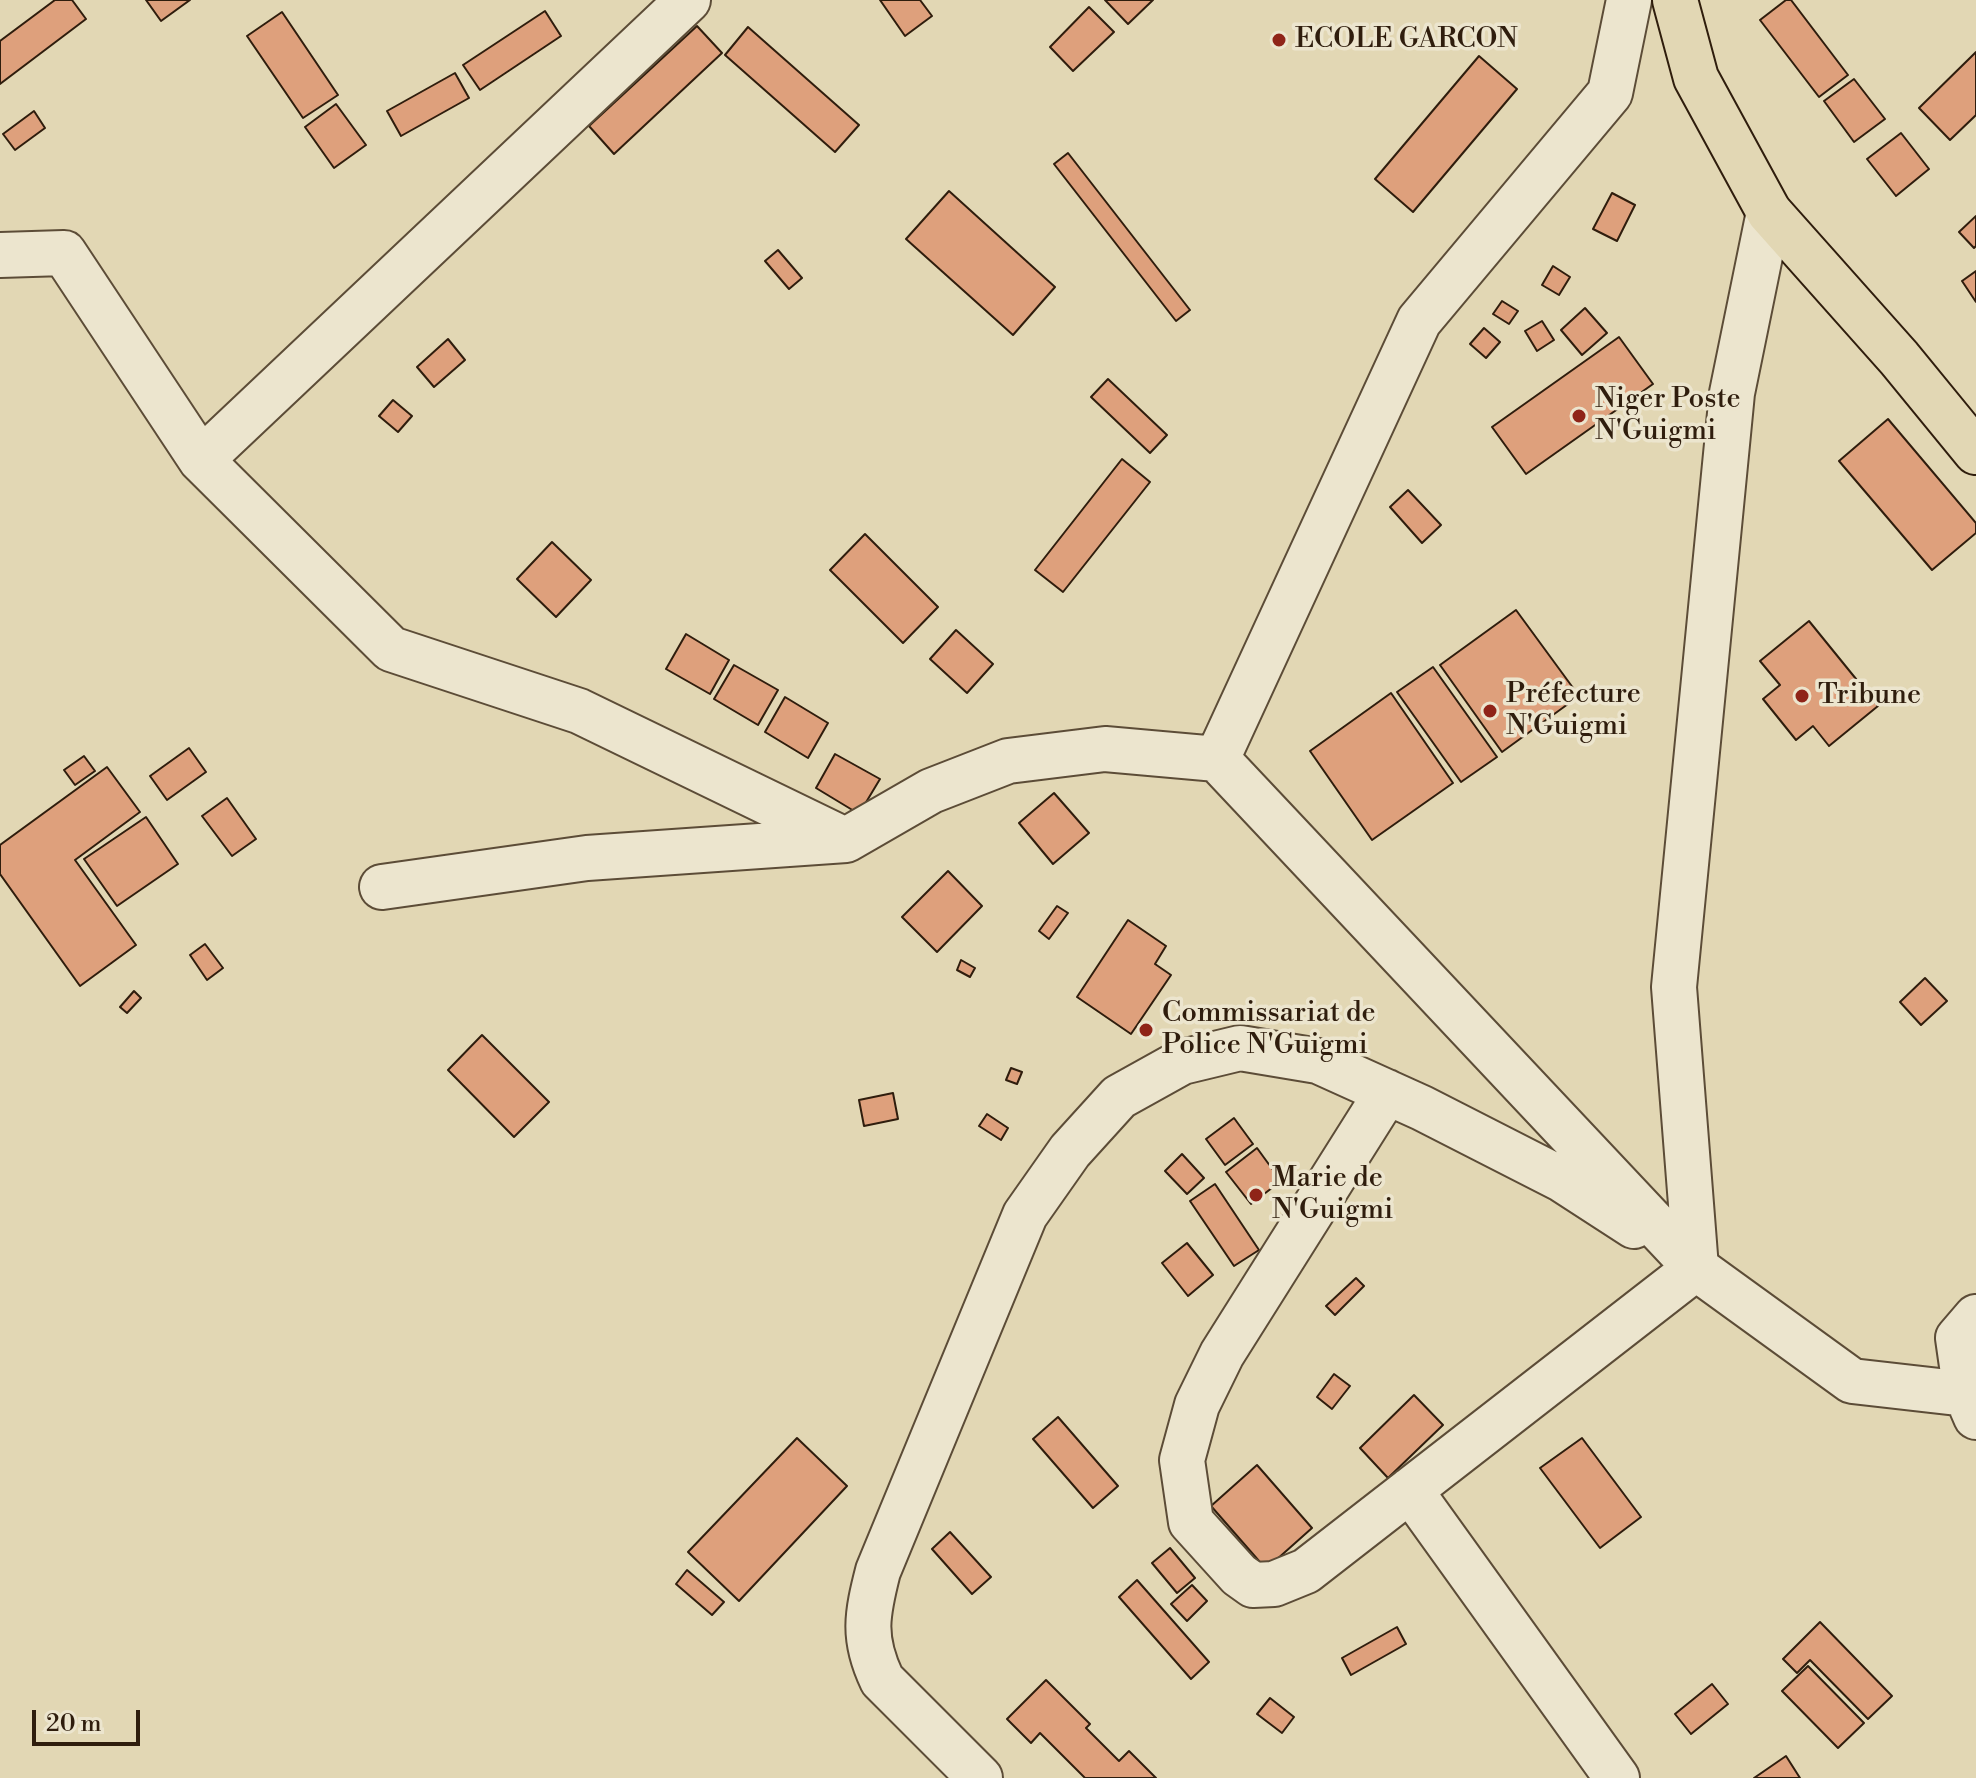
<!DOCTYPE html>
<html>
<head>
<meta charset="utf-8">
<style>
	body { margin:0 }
	#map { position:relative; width:1976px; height:1778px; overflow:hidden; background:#e2d7b4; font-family:"Libre Bodoni",serif }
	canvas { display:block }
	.scale { position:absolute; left:32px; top:1710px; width:108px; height:36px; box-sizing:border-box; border:4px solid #2f1d0d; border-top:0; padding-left:10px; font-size:24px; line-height:28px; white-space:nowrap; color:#2f1d0d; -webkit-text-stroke:6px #ece5ce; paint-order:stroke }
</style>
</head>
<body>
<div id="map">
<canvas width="1976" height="1778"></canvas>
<div class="scale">20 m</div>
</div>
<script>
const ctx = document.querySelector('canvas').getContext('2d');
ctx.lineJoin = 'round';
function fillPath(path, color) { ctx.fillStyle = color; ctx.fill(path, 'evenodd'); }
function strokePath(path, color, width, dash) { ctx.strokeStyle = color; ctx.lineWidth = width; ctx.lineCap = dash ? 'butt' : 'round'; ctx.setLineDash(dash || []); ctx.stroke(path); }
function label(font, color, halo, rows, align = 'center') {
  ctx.font = font + ' "Libre Bodoni",serif'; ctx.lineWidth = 7; ctx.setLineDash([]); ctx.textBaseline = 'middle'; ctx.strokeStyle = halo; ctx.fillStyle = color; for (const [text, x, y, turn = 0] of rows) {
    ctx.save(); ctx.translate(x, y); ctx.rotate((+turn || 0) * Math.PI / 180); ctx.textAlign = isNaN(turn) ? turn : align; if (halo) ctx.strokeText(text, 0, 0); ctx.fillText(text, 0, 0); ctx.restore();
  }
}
const building = new Path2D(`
	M55 0H72L86 19 0 84V41Z
	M146 0H190L161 21Z
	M880 0H920L932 16 905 36Z
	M1105 0H1153L1128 24Z
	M1786 0H1791L1848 75 1819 97 1760 20Z
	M1089 7 1114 32 1073 71 1050 47Z
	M545 11 561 36 480 90 463 65Z
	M282 12 338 95 303 118 247 36Z
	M697 26 722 53 614 154 589 126Z
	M748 27 859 125 835 152 725 55Z
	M1976 52V115L1950 140 1919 108Z
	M1479 56 1517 89 1413 212 1375 179Z
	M455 73 469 98 401 136 387 111Z
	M1854 79 1885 119 1854 142 1824 101Z
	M336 104 366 145 334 168 305 127Z
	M34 111 45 128 15 150 3 134Z
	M1901 133 1929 169 1896 196 1867 159Z
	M1068 153 1190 310 1176 321 1054 164Z
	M949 191 1055 287 1013 335 906 239Z
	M1612 193 1635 205 1617 241 1593 229Z
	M1976 216V246L1974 248 1959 232Z
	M778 250 802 278 789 289 765 261Z
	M1553 266 1570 277 1559 295 1542 285Z
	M1976 271V302L1962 281Z
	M1502 301 1518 311 1509 324 1493 314Z
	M1585 308 1607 333 1582 355 1561 330Z
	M1542 321 1554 340 1537 351 1525 331Z
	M1484 328 1500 342 1486 358 1470 344Z
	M1619 337 1653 384 1526 474 1492 427Z
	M448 339 465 360 434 387 417 367Z
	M1108 379 1167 435 1150 453 1091 397Z
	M393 400 412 416 398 432 379 416Z
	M1888 419 1976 523V533L1932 570 1839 461Z
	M1122 459 1150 482 1063 592 1035 570Z
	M1408 490 1441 525 1422 543 1390 507Z
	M865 534 938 607 903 643 830 570Z
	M552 542 591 580 556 617 517 579Z
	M1516 610 1579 696 1502 752 1440 665Z
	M1809 621 1878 706 1829 746 1813 726 1796 740 1763 699 1780 685 1760 661Z
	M956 630 993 664 967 693 930 659Z
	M686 634 729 660 710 694 666 669Z
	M734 665 778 690 758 725 714 699Z
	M1433 667 1497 757 1461 782 1397 692Z
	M1391 693 1453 783 1372 840 1310 751Z
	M785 697 828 723 808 758 765 732Z
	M189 748 206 772 167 800 150 776Z
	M835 754 880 779 859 814 816 788Z
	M84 756 95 771 75 785 64 770Z
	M107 767 140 812 75 860 136 945 80 986 0 874V845Z
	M1054 793 1089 833 1053 864 1019 823Z
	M227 798 256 839 232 856 202 816Z
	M146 817 178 864 117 906 84 859Z
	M948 871 982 906 937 952 902 917Z
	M1057 906 1068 913 1049 939 1039 931Z
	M1128 920 1166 946 1155 964 1171 975 1131 1034 1077 997Z
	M205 944 223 968 207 980 190 955Z
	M961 960 975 968 970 977 957 970Z
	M1925 978 1947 1001 1921 1025 1900 1002Z
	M134 991 141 998 127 1013 120 1007Z
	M482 1035 549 1102 514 1137 448 1070Z
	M1011 1068 1022 1072 1017 1084 1006 1080Z
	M893 1093 898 1119 864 1126 859 1100Z
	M987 1114 1008 1128 1001 1140 979 1126Z
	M1234 1118 1253 1144 1225 1165 1206 1139Z
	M1257 1148 1281 1181 1251 1204 1226 1172Z
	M1182 1154 1204 1178 1187 1194 1165 1171Z
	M1215 1184 1259 1250 1234 1266 1190 1201Z
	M1187 1243 1213 1275 1188 1296 1162 1263Z
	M1356 1278 1364 1286 1335 1315 1326 1306Z
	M1334 1374 1350 1386 1332 1409 1317 1397Z
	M1414 1395 1443 1425 1388 1478 1360 1448Z
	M1058 1417 1118 1486 1093 1508 1033 1439Z
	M797 1438 847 1486 739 1601 688 1552Z
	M1582 1438 1641 1517 1600 1548 1540 1468Z
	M1257 1465 1312 1528 1266 1569 1211 1506Z
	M950 1532 991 1577 972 1594 932 1549Z
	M1170 1548 1195 1578 1177 1593 1152 1563Z
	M687 1570 724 1602 712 1615 676 1584Z
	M1137 1580 1209 1662 1191 1679 1119 1597Z
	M1192 1585 1207 1601 1187 1621 1171 1604Z
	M1820 1622 1892 1696 1868 1719 1810 1660 1797 1673 1783 1659Z
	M1397 1627 1406 1644 1351 1675 1342 1658Z
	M1808 1666 1864 1723 1838 1748 1782 1691Z
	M1046 1680 1090 1724 1086 1728 1119 1761 1129 1751 1156 1778H1085L1040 1733 1031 1743 1007 1719Z
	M1712 1684 1728 1704 1691 1734 1675 1714Z
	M1270 1698 1294 1717 1282 1733 1257 1714Z
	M1786 1756 1800 1778H1754Z`);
fillPath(building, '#dea07c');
strokePath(building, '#2f1d0d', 2);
const minor = new Path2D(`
	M1769 212 1732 393 1674 987 1696 1268 1852 1381 1966 1394
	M0 255 64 253 201 460 391 649 579 711 843 839
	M201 460 688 0
	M1217 759 1419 321 1610 93 1629 0
	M382 887 587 858 846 840 931 791 1008 761 1105 749 1217 759 1696 1268
	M1387 1092 1222 1354 1197 1405 1182 1460 1191 1522 1239 1575 1253 1585 1274 1584 1306 1571 1696 1268
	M1976 1317 1958 1338 1966 1394 1976 1417
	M1410 1490 1617 1778
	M980 1778 882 1680C862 1638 867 1614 878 1571L1025 1215 1070 1151 1119 1097 1182 1062 1240 1048 1318 1061 1422 1108 1563 1180 1634 1226`);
const major = new Path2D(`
	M1675 0 1696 78 1769 212 1899 358 1976 452`);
strokePath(minor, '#5c4c37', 48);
strokePath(major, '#2f1d0d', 48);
strokePath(minor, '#ece5ce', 44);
strokePath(major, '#e2d7b4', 44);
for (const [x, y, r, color] of [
	[1279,40,8,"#8f2418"],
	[1579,416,8,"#8f2418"],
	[1802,696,8,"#8f2418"],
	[1490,711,8,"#8f2418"],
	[1146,1030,8,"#8f2418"],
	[1256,1195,8,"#8f2418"]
]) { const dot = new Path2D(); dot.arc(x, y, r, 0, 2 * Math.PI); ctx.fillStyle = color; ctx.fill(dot); strokePath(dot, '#ece5ce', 3); }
label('28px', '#2f1d0d', '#ece5ce', [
	["ECOLE GARCON",1295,40],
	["Niger Poste",1595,400],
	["N'Guigmi",1595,432],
	["Préfecture",1506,695],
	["N'Guigmi",1506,727],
	["Tribune",1818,696],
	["Commissariat de",1162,1014],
	["Police N'Guigmi",1162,1046],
	["Marie de",1272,1179],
	["N'Guigmi",1272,1211]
], 'left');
</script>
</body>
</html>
